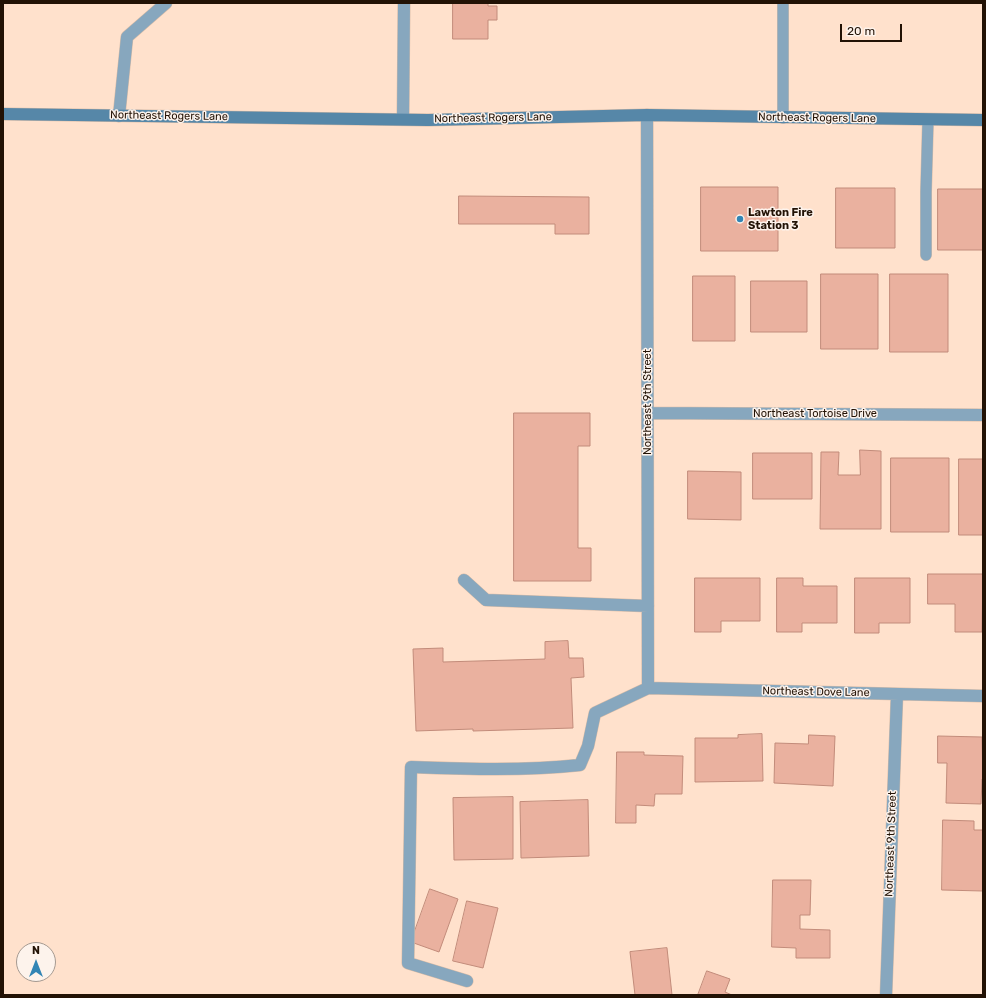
<!DOCTYPE html>
<html>
<head>
<meta charset="utf-8">
<style>
	body { margin:0 }
	#map { position:relative; width:986px; height:998px; overflow:hidden; background:#ffe1cc; font-family:Rubik,sans-serif }
	canvas { display:block }
	.frame { position:absolute; inset:0; border:4px solid #221205; pointer-events:none }
	.north { position:absolute; left:16px; top:942px; width:40px; height:40px; box-sizing:border-box; background:#fdf3ec; border:1px solid #a59990; border-radius:50%; rotate:0deg; font-size:11px; font-weight:700; line-height:16px; text-align:center; color:#221205 }
	.north::after { content:''; display:block; margin:auto; width:14px; height:18px; background:#3285b5; clip-path:polygon(50% 0,100% 100%,50% 72%,0 100%) }
	.scale { position:absolute; left:840px; top:24px; width:62px; height:18px; box-sizing:border-box; border:2px solid #221205; border-top:0; padding-left:5px; font-size:12px; line-height:14px; white-space:nowrap; color:#221205; -webkit-text-stroke:3px #fdf3ec; paint-order:stroke }
</style>
</head>
<body>
<div id="map">
<canvas width="986" height="998"></canvas>
<div class="frame"></div>
<div class="north">N</div>
<div class="scale">20 m</div>
</div>
<script>
const ctx = document.querySelector('canvas').getContext('2d');
ctx.lineJoin = 'round';
function fillPath(path, color) { ctx.fillStyle = color; ctx.fill(path, 'evenodd'); }
function strokePath(path, color, width, dash) { ctx.strokeStyle = color; ctx.lineWidth = width; ctx.lineCap = dash ? 'butt' : 'round'; ctx.setLineDash(dash || []); ctx.stroke(path); }
function label(font, color, halo, rows, align = 'center') {
  ctx.font = font + ' Rubik,sans-serif'; ctx.lineWidth = 3; ctx.setLineDash([]); ctx.textBaseline = 'middle'; ctx.strokeStyle = halo; ctx.fillStyle = color; for (const [text, x, y, turn = 0] of rows) {
    ctx.save(); ctx.translate(x, y); ctx.rotate((+turn || 0) * Math.PI / 180); ctx.textAlign = isNaN(turn) ? turn : align; if (halo) ctx.strokeText(text, 0, 0); ctx.fillText(text, 0, 0); ctx.restore();
  }
}
const building = new Path2D(`
	M453 3H488V6H497V20H488V39H453Z
	M701 187H778V251H701Z
	M836 188H895V248H836Z
	M938 189H983V250H938Z
	M459 196 589 197V234H555V224H459Z
	M821 274H878V349H821Z
	M890 274H948V352H890Z
	M693 276H735V341H693Z
	M751 281H807V332H751Z
	M514 413H590V446H578V548H591V581H514Z
	M860 450 881 451V529H820L821 452H839L838 475H860Z
	M753 453H812V499H753Z
	M891 458H949V532H891Z
	M959 459H983V535H959Z
	M688 471 741 472V520L688 519Z
	M928 574H983L982 632H955V604H928Z
	M695 578H760V621H721V632H695Z
	M777 578H803V586H837V623H802V632H777Z
	M855 578H910V623H879V633H855Z
	M568 641 569 658H583L584 677 571 678 573 728 473 731V729L416 731 413 649 443 648V662L545 659V642Z
	M762 734 763 781 695 782V738H738V735Z
	M809 735 835 736 833 786 774 783 775 743 808 744Z
	M938 736 982 737 983 779H982L981 804 946 803 947 763H938Z
	M617 752H644V755L683 756 682 794H655L654 806 636 805V823H616Z
	M513 797V859L454 860 453 798Z
	M588 800 589 856 521 858 520 802Z
	M943 820 974 821V830H983V891L942 890Z
	M773 880H811L810 915H800V929L830 930V958H796V948L772 947Z
	M430 889 458 899 439 952 411 942Z
	M467 901 498 908 483 968 453 961Z
	M667 948 672 995H635L630 952Z
	M707 971 730 979 725 992 732 995H698Z`);
fillPath(building, '#eab19f');
strokePath(building, '#c28b7a', 1);
const lane = new Path2D(`
	M783 3V118
	M926 255V192L928 120`);
const street = new Path2D(`
	M647 115 648 688
	M119 116 127 37 166 3
	M403 119 404 3
	M648 413 983 415
	M464 580 486 600 648 606
	M467 981 408 963 411 767C467 769 524 771 580 765L588 746 595 713 648 688 983 696
	M886 995 897 694`);
const secondary = new Path2D(`
	M3 114 428 120 647 115 983 120`);
strokePath(lane, '#d7bca8', 12);
strokePath(street, '#d7bca8', 13);
strokePath(secondary, '#d7bca8', 13);
strokePath(lane, '#87a7be', 11);
strokePath(street, '#87a7be', 12);
strokePath(secondary, '#5687a8', 12);
for (const [x, y, r, color] of [
	[740,219,4,"#3285b5"]
]) { const dot = new Path2D(); dot.arc(x, y, r, 0, 2 * Math.PI); ctx.fillStyle = color; ctx.fill(dot); strokePath(dot, '#fdf3ec', 1.5); }
label('11px', '#221205', '#fdf3ec', [
	["Northeast Rogers Lane",169,116,1],
	["Northeast Rogers Lane",493,118,-1],
	["Northeast Rogers Lane",817,118,1],
	["Northeast 9th Street",648,402,-90],
	["Northeast Tortoise Drive",815,414],
	["Northeast Dove Lane",816,692,1],
	["Northeast 9th Street",891,844,-88]
]);
label('bold 11px', '#221205', '#fdf3ec', [
	["Lawton Fire",748,213],
	["Station 3",748,226]
], 'left');
</script>
</body>
</html>
